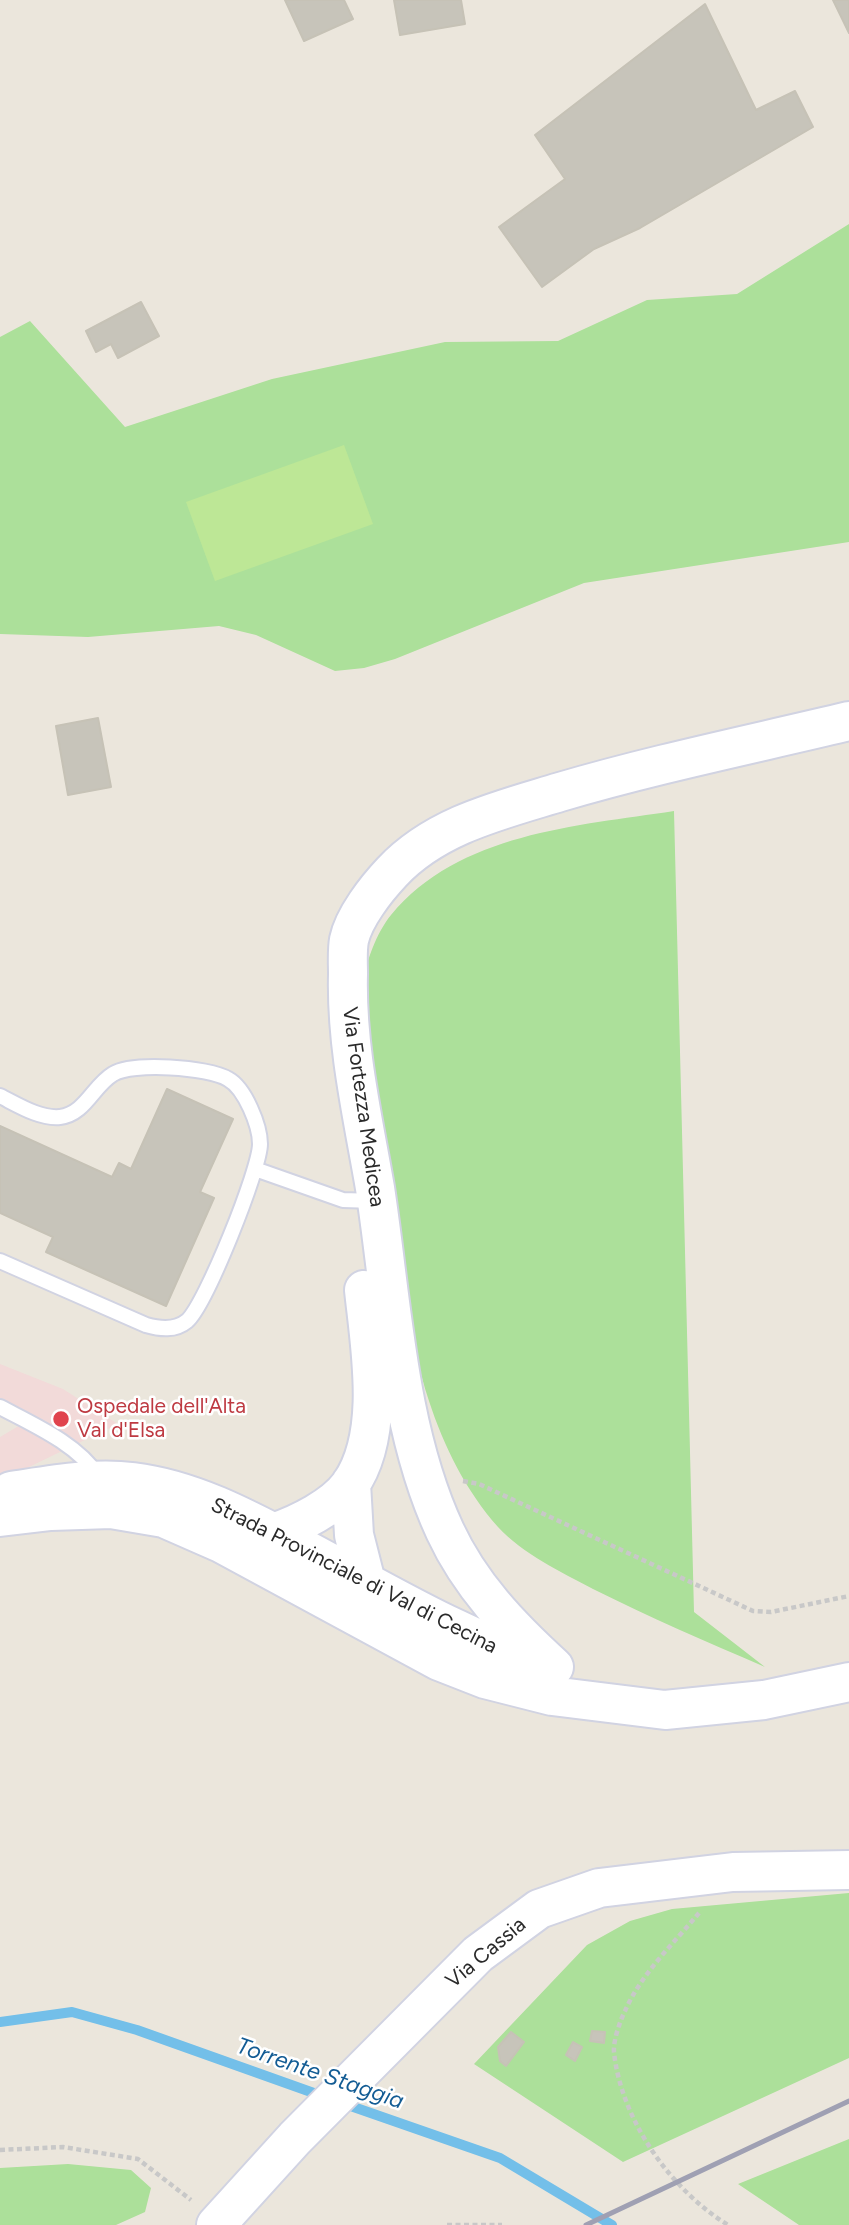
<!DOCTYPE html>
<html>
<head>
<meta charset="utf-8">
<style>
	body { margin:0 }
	canvas { display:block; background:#ebe6dc }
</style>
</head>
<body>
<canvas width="849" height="2225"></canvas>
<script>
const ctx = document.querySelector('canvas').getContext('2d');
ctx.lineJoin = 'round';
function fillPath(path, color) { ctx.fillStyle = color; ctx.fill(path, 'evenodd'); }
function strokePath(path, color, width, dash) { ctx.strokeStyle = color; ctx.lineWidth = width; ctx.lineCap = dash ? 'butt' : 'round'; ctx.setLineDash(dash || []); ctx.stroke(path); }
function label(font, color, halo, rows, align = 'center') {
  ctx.font = font + ' Figtree,sans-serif'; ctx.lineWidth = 5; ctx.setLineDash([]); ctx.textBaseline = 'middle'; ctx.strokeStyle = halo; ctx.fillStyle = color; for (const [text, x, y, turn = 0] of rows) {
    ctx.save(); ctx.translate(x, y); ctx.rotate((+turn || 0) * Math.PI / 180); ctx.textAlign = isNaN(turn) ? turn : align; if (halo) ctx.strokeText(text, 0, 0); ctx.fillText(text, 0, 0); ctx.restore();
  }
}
fillPath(new Path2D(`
	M0 1364 63 1389 118 1424 27 1468 0 1475V1437L22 1424 0 1413Z`), '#f2dad9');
fillPath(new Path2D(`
	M849 224V542L584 583 395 659 364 668 335 671 256 635 219 626 88 637 0 634V337L30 321 125 427 272 379 445 342 558 341 647 300 737 294Z
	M674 811 694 1612 765 1667C707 1642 649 1617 593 1589 561 1572 523 1554 498 1527 466 1491 444 1447 429 1401 409 1340 403 1272 393 1209 381 1142 358 1051 363 985 365 963 377 932 391 915 459 833 576 826 674 811Z
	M849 1893V2058L623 2162 474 2064 587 1945 630 1921 672 1909Z
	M849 2139V2225H799L738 2184Z
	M68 2164 131 2170 151 2188 145 2212 116 2225H0V2168Z`), '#ace09a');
fillPath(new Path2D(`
	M344 445 373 524 215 581 186 502Z`), '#bde796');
strokePath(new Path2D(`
	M0 2022 72 2012 137 2030 325 2097
	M342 2103 500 2158 612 2225`), '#73bfe9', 10);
const building = new Path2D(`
	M285 0H344L353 19 304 41Z
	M394 0H461L465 24 400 35Z
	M833 0H849V33Z
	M705 4 756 110 795 91 813 127 640 228 594 249 542 287 499 227 565 179 535 135Z
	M141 302 159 336 118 358 111 344 96 352 86 331Z
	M98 718 111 787 68 795 56 726Z
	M167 1089 233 1119 200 1192 214 1198 166 1306 46 1252 53 1237 0 1213V1126L112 1177 119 1163 131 1169Z
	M592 2031 605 2032 604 2043 590 2041Z
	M511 2032 524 2042 506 2066 500 2061 498 2047Z
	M573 2042 582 2047 575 2061 566 2055Z`);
fillPath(building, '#c7c4ba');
strokePath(building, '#c6c2b6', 2);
const service = new Path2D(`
	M0 1096C18 1105 40 1119 60 1117 85 1114 93 1086 113 1074 132 1062 208 1067 228 1079 245 1088 260 1126 260 1144 260 1169 206 1304 187 1321 175 1331 160 1329 146 1325L0 1261
	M255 1169 343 1200 375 1201
	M0 1407C32 1424 78 1444 98 1476`);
const secondary = new Path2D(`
	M351 1483 354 1535 369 1594
	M11 1491C51 1485 92 1477 133 1482 191 1489 244 1517 295 1544 377 1587 456 1636 543 1664
	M0 1517 51 1511 111 1509 164 1518 221 1543 439 1661 485 1679 552 1696 665 1710 764 1700 849 1682
	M273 1533C299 1524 334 1507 350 1485 386 1434 370 1347 364 1290
	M554 1667C510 1627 470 1585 445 1531 397 1428 392 1299 375 1188 363 1118 346 1046 348 974 348 963 347 951 349 940 354 917 376 889 392 872 436 825 501 810 560 792 655 764 753 744 849 721
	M216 2225 295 2138 478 1954 539 1909 599 1888 733 1872 849 1870`);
strokePath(service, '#d1d3e2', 18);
strokePath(secondary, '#d1d3e2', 42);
strokePath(new Path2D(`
	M463 1481 479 1484 753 1611 771 1612 849 1596
	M699 1913C674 1943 641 1974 625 2011 620 2021 613 2041 614 2052 621 2120 671 2190 728 2225
	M0 2150 63 2147 138 2159 191 2200
	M447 2225H502`), '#c8c8c8', 4.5, [5, 3.5]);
strokePath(service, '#fff', 14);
strokePath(secondary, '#fff', 38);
strokePath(new Path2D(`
	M586 2225 849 2101`), '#9fa0b3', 5);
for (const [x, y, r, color] of [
	[61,1419,9,"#e0444e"]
]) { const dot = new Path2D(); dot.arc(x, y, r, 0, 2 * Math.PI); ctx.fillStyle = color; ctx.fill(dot); strokePath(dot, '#fff', 2.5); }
label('21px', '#2a2a2a', '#fff', [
	["Via Fortezza Medicea",363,1107,82],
	["Strada Provinciale di Val di Cecina",354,1576,27],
	["Via Cassia",486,1953,-40]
]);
label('21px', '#be3a42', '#fff', [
	["Ospedale dell'Alta",77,1407],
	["Val d'Elsa",77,1431]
], 'left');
label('italic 23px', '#135c94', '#fff', [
	["Torrente Staggia",320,2074,19]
]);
</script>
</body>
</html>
